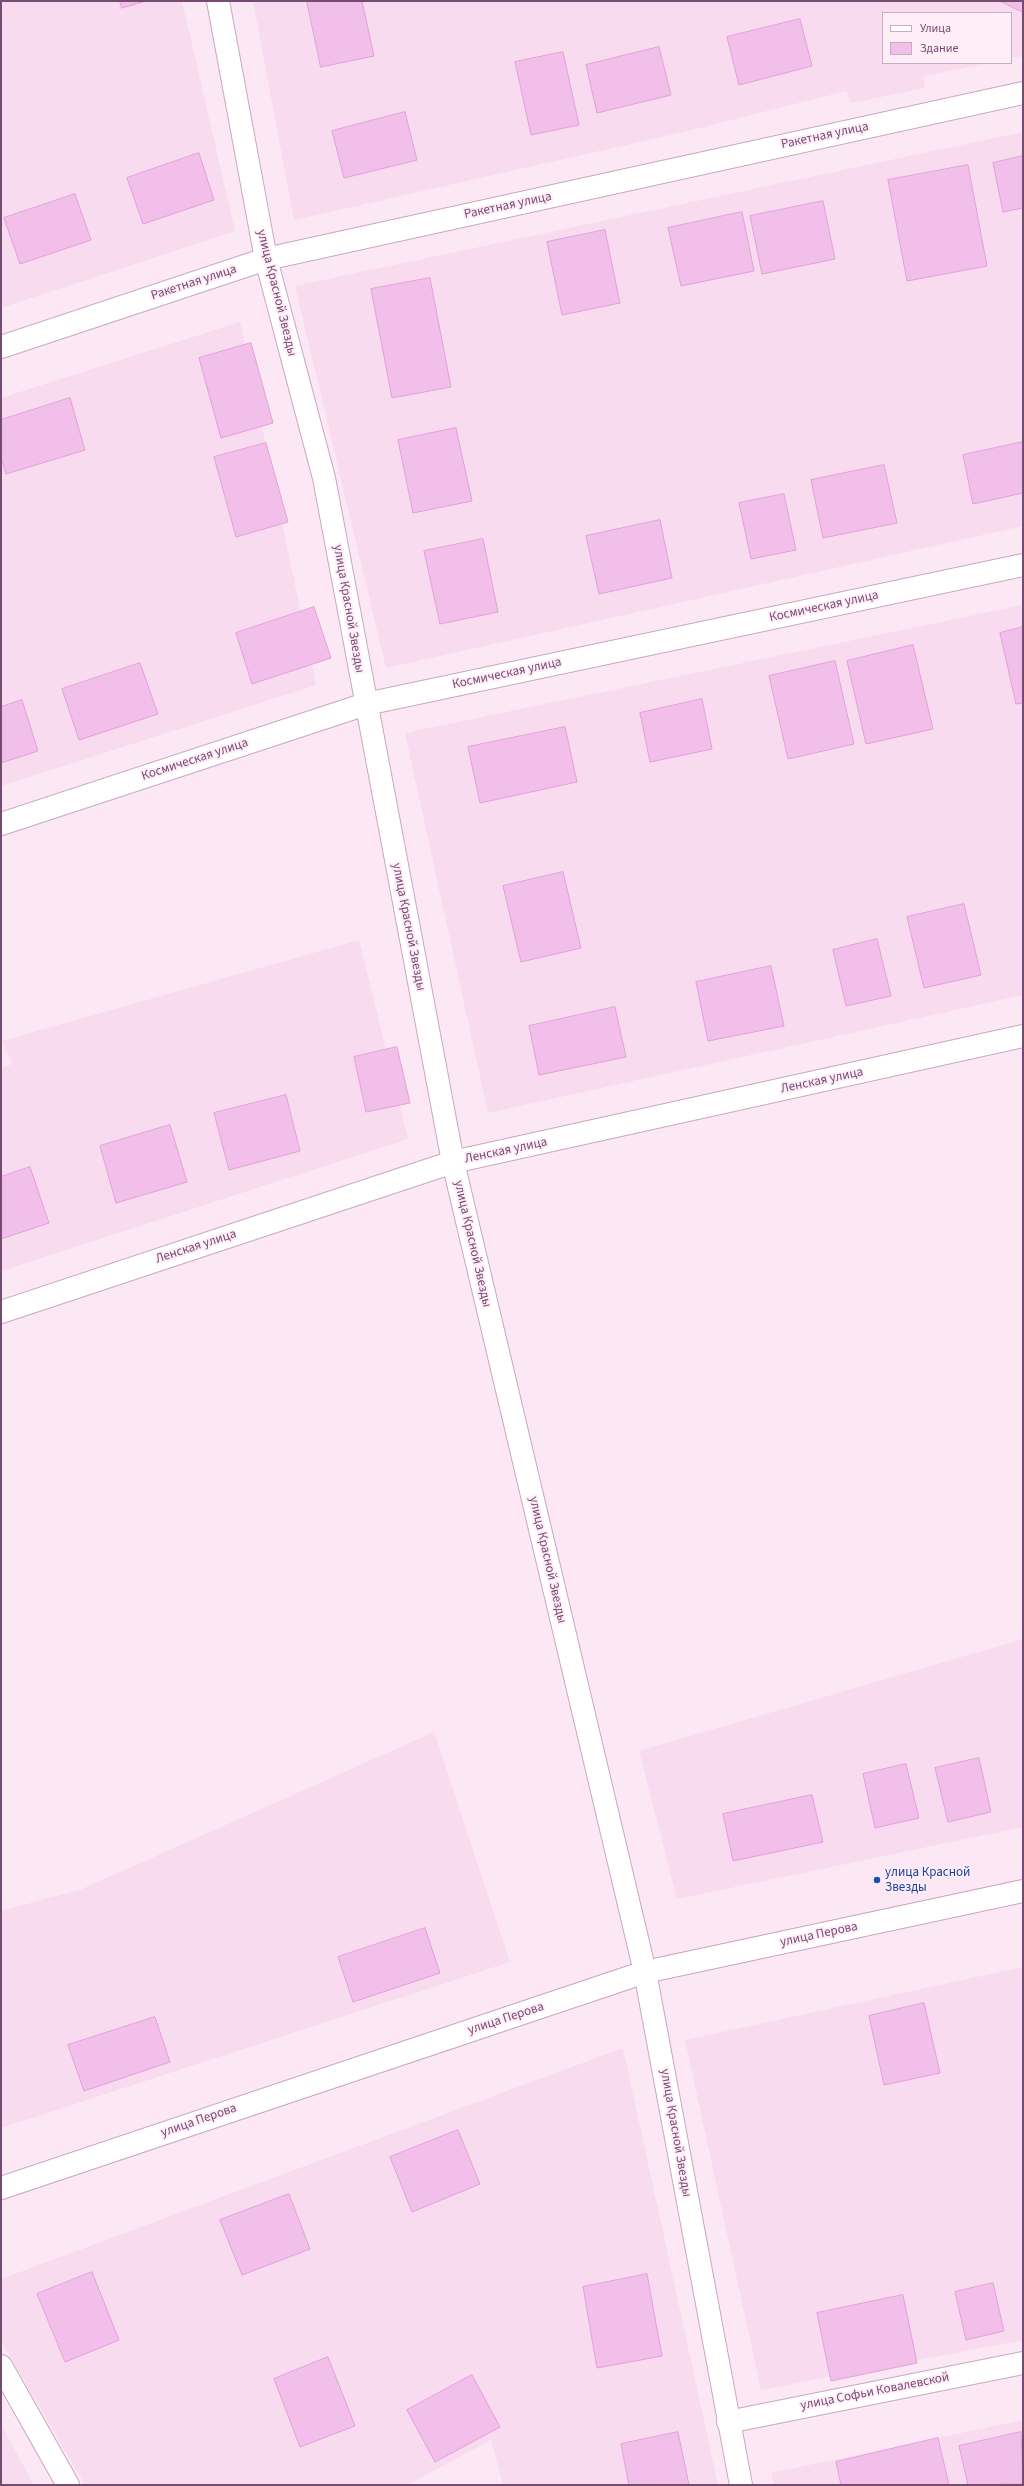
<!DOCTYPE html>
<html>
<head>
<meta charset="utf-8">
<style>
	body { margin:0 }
	#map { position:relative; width:1024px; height:2486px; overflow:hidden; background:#fce7f4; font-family:"Source Sans 3",sans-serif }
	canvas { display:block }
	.frame { position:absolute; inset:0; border:2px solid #754c70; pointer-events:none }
	.legend { position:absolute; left:882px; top:12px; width:130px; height:52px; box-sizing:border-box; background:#ffedf8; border:1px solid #c8adc2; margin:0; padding:5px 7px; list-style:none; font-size:12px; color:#754c70 }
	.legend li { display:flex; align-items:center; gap:8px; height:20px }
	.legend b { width:20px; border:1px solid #c8adc2 }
</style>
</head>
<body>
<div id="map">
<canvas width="1024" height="2486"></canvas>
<div class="frame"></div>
<ul class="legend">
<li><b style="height:5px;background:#fff"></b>Улица</li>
<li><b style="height:11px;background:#f1bfe9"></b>Здание</li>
</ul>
</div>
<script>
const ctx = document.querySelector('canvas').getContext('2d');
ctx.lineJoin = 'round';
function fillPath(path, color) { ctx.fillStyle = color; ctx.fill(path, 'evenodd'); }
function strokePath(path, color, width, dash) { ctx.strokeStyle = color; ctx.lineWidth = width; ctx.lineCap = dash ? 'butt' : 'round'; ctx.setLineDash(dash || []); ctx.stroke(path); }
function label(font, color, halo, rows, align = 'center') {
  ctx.font = font + ' "Source Sans 3",sans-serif'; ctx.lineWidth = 4; ctx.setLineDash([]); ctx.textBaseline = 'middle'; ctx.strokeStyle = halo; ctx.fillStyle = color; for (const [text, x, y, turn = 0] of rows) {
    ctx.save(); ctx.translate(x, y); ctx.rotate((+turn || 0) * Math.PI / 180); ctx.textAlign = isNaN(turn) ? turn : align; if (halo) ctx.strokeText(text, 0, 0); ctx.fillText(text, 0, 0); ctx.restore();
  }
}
fillPath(new Path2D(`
	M1 1H182L235 231 1 308Z
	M253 1H1023V56L1011 58V13H883V63H987L923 76 925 88 851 103 846 91 688 131 294 220Z
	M1023 132V526L386 668 295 286Z
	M240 322 316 685 1 786V398Z
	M1023 605V995L488 1113 405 733Z
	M359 940 408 1139 1 1271V1068L12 1064 2 1041Z
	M1023 1639V1827L677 1899 639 1751Z
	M434 1732 510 1962 1 2128V1911L82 1889Z
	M1023 1967V2340L761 2390 685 2040Z
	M623 2048 718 2485H503L491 2440 407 2485H85L1 2341V2279Z
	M1023 2420V2485H774L771 2473Z
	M1 2425 34 2485H1Z`), '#f8dbef');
const building = new Path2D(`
	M120 1H146L122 8Z
	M307 1H362L374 56 321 67Z
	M1000 1H1023V12Z
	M800 19 812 66 739 85 727 37Z
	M659 47 671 95 597 113 586 65Z
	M563 52 579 125 531 135 515 62Z
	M405 112 417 160 344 178 332 131Z
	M199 153 214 200 143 224 127 178Z
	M1023 156V208L1003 212 993 163Z
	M968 165 987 266 907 281 888 180Z
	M75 194 91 240 20 264 4 218Z
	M823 201 835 259 762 274 750 216Z
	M742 212 754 271 681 286 668 228Z
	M605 230 620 303 562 315 547 242Z
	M430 278 451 387 392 398 371 289Z
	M251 343 273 423 221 438 199 358Z
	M70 398 85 450 6 474 1 457V420Z
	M456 428 472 501 413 513 398 440Z
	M1023 442V493L973 504 963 455Z
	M266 443 288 522 236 537 214 457Z
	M884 465 897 523 823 538 811 480Z
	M784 494 796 550 751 559 739 503Z
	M660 520 672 578 599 594 586 536Z
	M483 539 498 612 440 624 424 551Z
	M314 607 331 658 252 684 236 633Z
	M1023 627V703L1016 704 1000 633Z
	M913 645 933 729 866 744 847 661Z
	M835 661 854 744 788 759 769 676Z
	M140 663 158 714 79 740 62 689Z
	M702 699 712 749 650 762 640 713Z
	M22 700 38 751 1 763V707Z
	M565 727 577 782 480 803 468 747Z
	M563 872 581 948 521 962 503 886Z
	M964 904 981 975 924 988 907 917Z
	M877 939 891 996 846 1006 833 950Z
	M771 966 784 1026 708 1041 696 982Z
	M615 1007 626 1057 539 1075 529 1026Z
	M397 1047 410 1103 366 1112 354 1057Z
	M286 1095 300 1151 229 1170 214 1113Z
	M170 1125 187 1182 116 1203 100 1146Z
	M30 1167 49 1223 1 1239V1177Z
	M979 1758 991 1812 948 1822 935 1768Z
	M906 1764 919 1818 875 1828 863 1774Z
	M812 1795 823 1842 733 1861 723 1814Z
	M425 1928 440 1973 353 2002 338 1957Z
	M924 2003 940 2073 884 2085 869 2016Z
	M155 2017 170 2062 84 2091 68 2045Z
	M458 2130 480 2184 412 2212 390 2157Z
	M289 2194 310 2249 242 2275 220 2220Z
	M92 2272 119 2340 65 2362 37 2294Z
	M647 2274 662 2356 597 2368 583 2287Z
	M993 2283 1004 2331 966 2340 955 2292Z
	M903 2295 917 2363 831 2381 817 2313Z
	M328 2357 355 2426 300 2447 274 2379Z
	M472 2375 500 2427 435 2462 407 2410Z
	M678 2432 689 2485H629L621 2444Z
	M1021 2432 1023 2484 968 2485 959 2446Z
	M938 2438 949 2485H841L836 2462Z`);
fillPath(building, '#f1bfe9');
strokePath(building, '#e3a0da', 1);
const street = new Path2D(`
	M218 1 266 259 324 478 453 1162 645 1972 741 2485
	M1 347 266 259 1023 93
	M1 824 366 704 1023 565
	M1 1312 453 1162 1023 1036
	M1 2366 68 2485
	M728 2422 1023 2363`);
const secondary = new Path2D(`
	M1 2188 645 1972 1023 1891`);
strokePath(street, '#c8a8c2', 24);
strokePath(secondary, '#c9a3c2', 24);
strokePath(street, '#fff', 22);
strokePath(secondary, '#fff', 22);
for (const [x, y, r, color] of [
	[877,1880,4,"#1a4fb4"]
]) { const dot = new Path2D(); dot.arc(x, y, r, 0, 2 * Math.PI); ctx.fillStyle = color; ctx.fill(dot); strokePath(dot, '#ffedf8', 1.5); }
label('13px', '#754c70', '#ffedf8', [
	["Ракетная улица",825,136,-12],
	["Ракетная улица",508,206,-12],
	["Ракетная улица",194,283,-18],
	["улица Красной Звезды",276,293,76],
	["Космическая улица",824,607,-12],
	["улица Красной Звезды",348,609,80],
	["Космическая улица",507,674,-12],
	["Космическая улица",195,760,-18],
	["улица Красной Звезды",408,927,79],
	["Ленская улица",822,1081,-12],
	["Ленская улица",506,1151,-12],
	["улица Красной Звезды",472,1244,77],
	["Ленская улица",196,1247,-18],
	["улица Красной Звезды",547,1560,77],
	["улица Перова",819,1935,-12],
	["улица Перова",506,2019,-18],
	["улица Перова",199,2121,-19],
	["улица Красной Звезды",675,2133,80],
	["улица Софьи Ковалевской",875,2392,-11]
]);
label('13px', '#164399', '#ffedf8', [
	["улица Красной",885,1873],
	["Звезды",885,1888]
], 'left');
</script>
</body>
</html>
